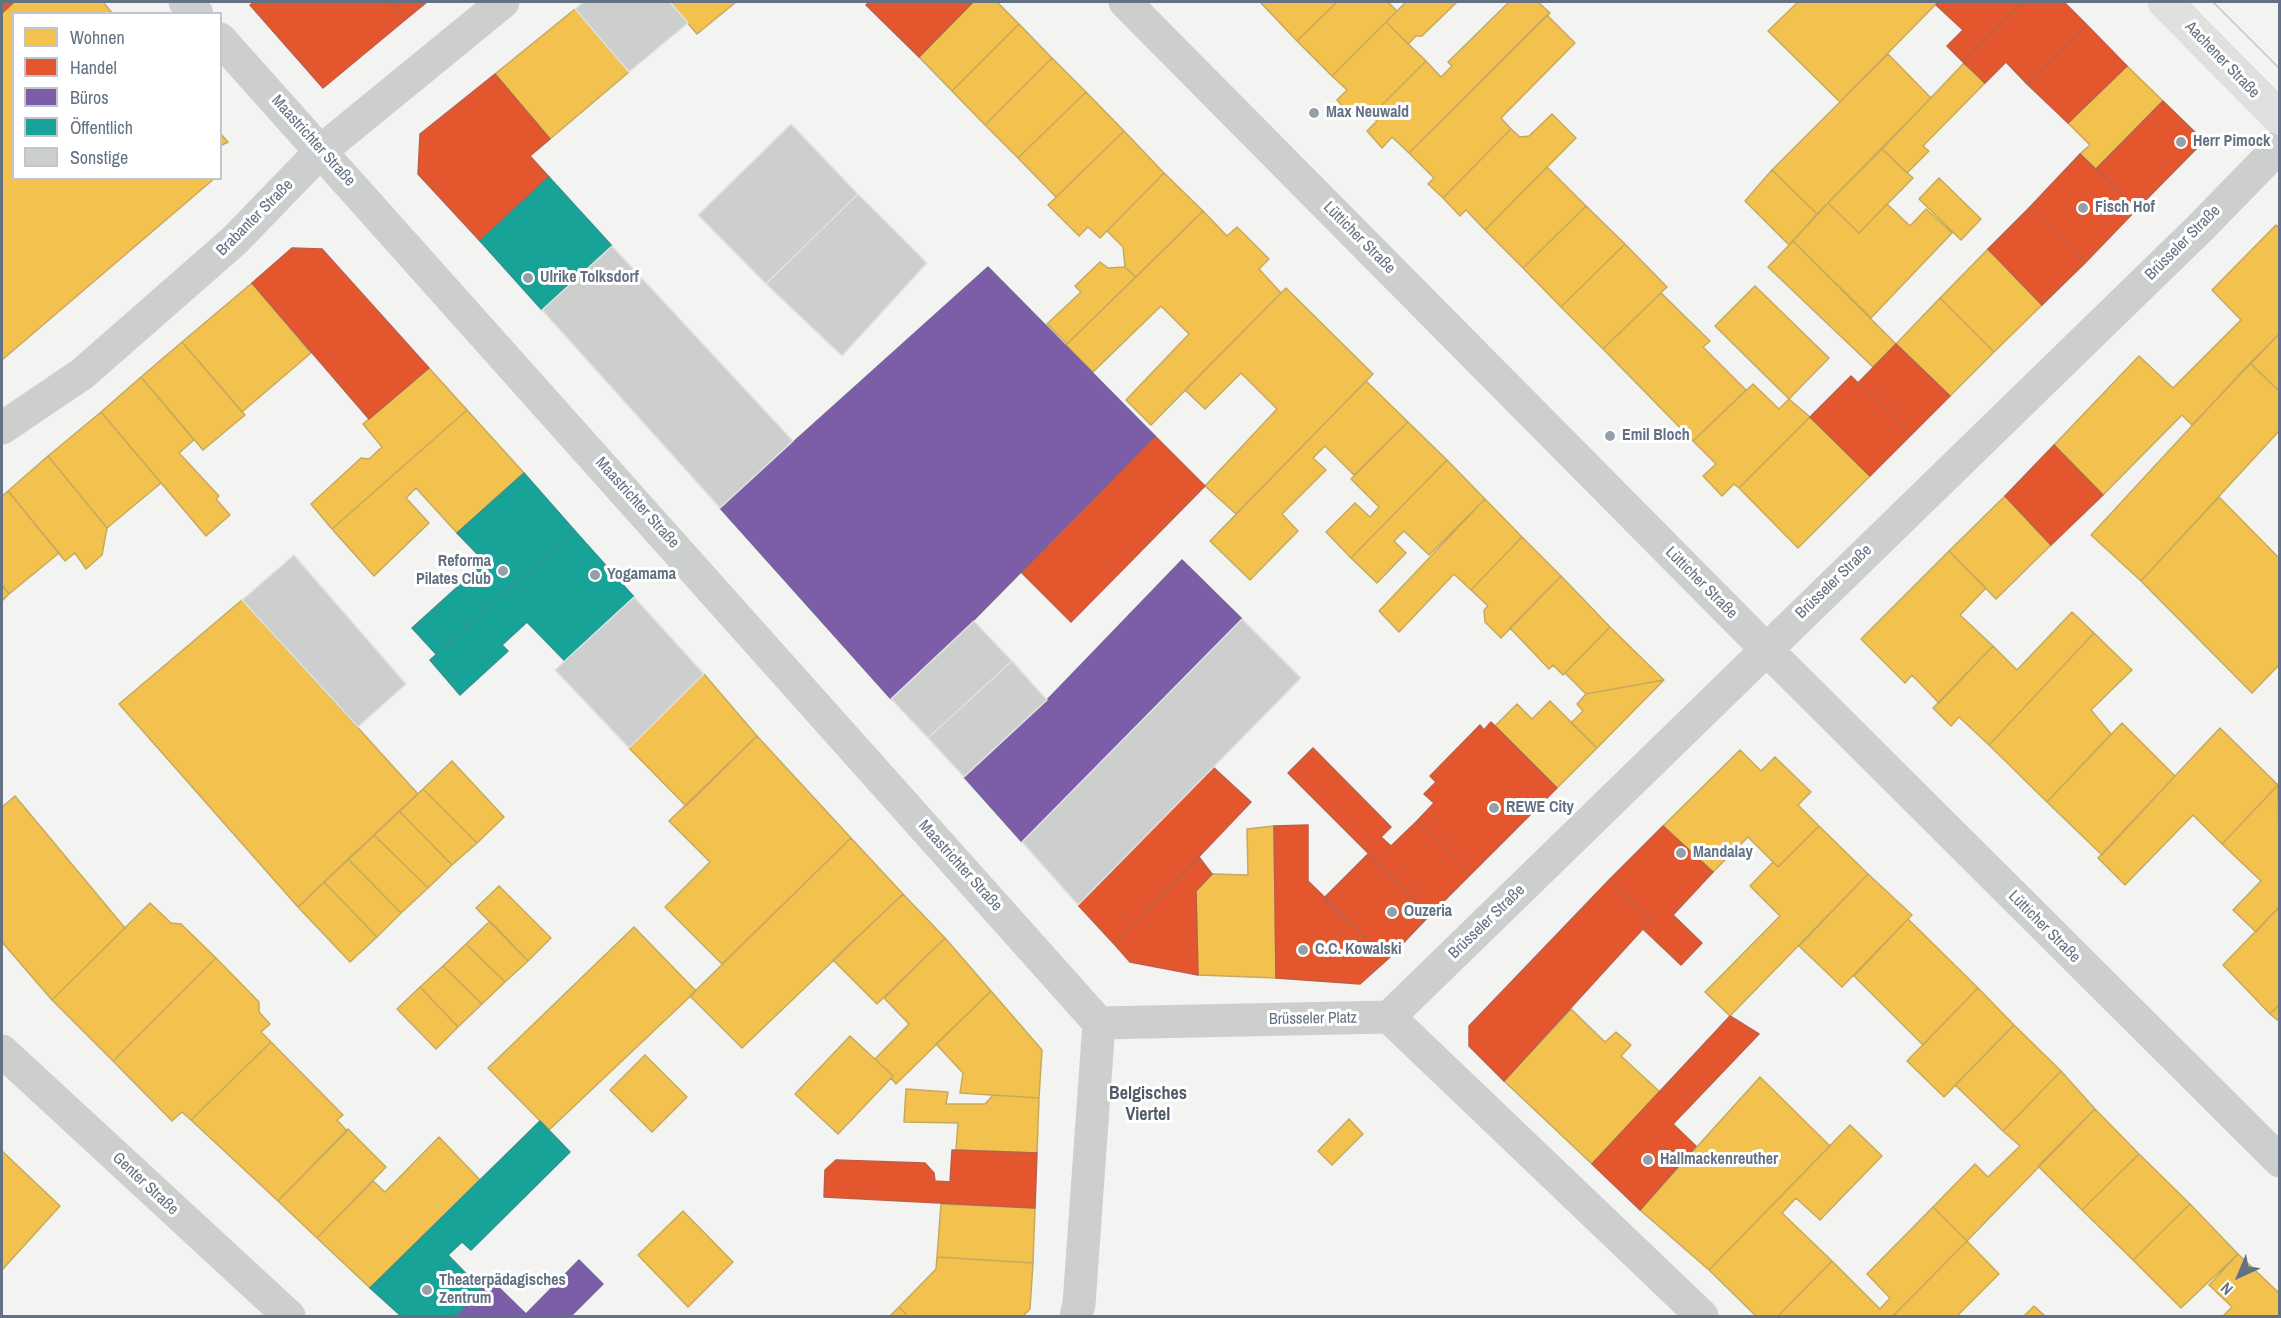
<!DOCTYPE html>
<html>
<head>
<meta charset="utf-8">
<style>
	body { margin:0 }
	#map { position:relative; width:2281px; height:1318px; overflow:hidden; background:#f3f4f1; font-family:"Archivo Narrow",sans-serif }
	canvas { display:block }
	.frame { position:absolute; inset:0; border:3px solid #627183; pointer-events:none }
	.legend { position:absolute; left:12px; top:12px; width:210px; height:168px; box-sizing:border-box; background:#fff; border:2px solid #c0c6cd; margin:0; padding:8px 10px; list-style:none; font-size:18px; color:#627183 }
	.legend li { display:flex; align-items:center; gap:12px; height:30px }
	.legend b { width:30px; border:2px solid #c0c6cd }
	.north { position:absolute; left:2209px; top:1246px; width:60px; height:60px; -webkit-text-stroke:4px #fff; paint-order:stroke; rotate:224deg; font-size:16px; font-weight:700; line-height:24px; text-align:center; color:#627183 }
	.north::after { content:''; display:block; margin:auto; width:21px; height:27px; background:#627183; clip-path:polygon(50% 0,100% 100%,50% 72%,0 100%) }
</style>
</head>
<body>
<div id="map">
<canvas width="2281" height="1318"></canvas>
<div class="frame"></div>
<ul class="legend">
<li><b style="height:16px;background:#f2c14e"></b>Wohnen</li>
<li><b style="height:16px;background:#e4572e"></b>Handel</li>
<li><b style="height:16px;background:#7b5ea7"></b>Büros</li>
<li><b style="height:16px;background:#17a398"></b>Öffentlich</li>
<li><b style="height:16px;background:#cdcfce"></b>Sonstige</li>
</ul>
<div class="north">N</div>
</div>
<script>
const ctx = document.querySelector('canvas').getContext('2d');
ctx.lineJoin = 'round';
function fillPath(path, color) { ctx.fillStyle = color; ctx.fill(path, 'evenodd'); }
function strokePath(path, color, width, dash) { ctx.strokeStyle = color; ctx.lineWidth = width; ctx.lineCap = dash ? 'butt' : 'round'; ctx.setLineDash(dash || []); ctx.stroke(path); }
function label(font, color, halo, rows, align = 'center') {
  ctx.font = font + ' "Archivo Narrow",sans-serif'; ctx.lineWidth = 6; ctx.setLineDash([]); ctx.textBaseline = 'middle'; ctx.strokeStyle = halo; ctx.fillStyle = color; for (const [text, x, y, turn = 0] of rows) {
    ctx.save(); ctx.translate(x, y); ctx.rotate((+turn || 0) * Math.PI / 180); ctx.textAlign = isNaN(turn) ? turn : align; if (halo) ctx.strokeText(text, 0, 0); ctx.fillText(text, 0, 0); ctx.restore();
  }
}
const homes = new Path2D(`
	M14 2H103L113 14H14V178H215L2 360V13Z
	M670 2H736L697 34Z
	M973 2H997L1019 24 952 91 919 57Z
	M1263 2H1337L1297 41 1261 3Z
	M1337 2H1388L1397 11 1332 76 1297 41Z
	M1406 2H1457L1422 36H1416L1408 44 1386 22Z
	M1509 2H1538L1550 13 1409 153 1392 137 1382 148 1367 131 1377 121 1371 116 1426 61 1441 77 1452 66 1448 62Z
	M1798 2H1938L1840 102 1768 31Z
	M575 9 629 72 550 139 495 74Z
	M1547 15 1575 43 1501 118 1511 129 1443 198 1428 184 1434 178 1409 153Z
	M1386 22 1426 61 1371 116 1360 104 1350 115 1337 100 1347 90 1332 76Z
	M1019 24 1052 58 985 125 952 91Z
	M1888 54 1931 98 1817 214 1772 170Z
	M1052 58 1086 92 1018 158 985 125Z
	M1964 63 1985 83 1923 146 1929 151 1907 173 1882 149Z
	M2127 66 2163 101 2096 169 2080 154 2090 145 2068 123Z
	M1086 92 1124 131 1056 197 1018 158Z
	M1552 114 1576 138 1485 230 1466 210 1460 216 1443 198 1511 129 1520 137 1529 136Z
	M1124 131 1164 173 1100 238 1088 227 1079 236 1048 205Z
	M220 133 228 142 220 146Z
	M1882 149 1913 178 1859 233 1828 203Z
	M1547 167 1586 206 1523 268 1485 230Z
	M1772 170 1817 214 1789 245 1745 201Z
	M1164 173 1203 211 1136 277 1125 267 1123 247 1107 231Z
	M1939 178 1981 219 1961 240 1919 199Z
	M1828 203 1859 233 1887 204 1910 226 1926 209 1952 233 1871 318 1793 241Z
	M1586 206 1625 244 1561 307 1523 268Z
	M1203 211 1227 236 1237 227 1269 259 1259 269 1281 293 1151 425 1126 400 1189 334 1161 306 1093 372 1066 345Z
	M2276 225 2280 229V333L2192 425 2182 415 2103 495 2054 445 2139 356 2173 388 2241 320 2212 290Z
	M1793 241 1896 344 1873 367 1768 267Z
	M1625 244 1667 287 1603 349 1561 307Z
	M1988 249 2042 305 1994 352 1940 298Z
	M1100 262 1108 268 1125 267 1136 277 1067 344 1047 324 1081 292 1075 286Z
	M252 283 311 353 242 412 182 342Z
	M1755 286 1829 358 1789 399 1715 326Z
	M1286 288 1373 374 1236 514 1205 486 1277 409 1241 373 1205 409 1185 390Z
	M1661 293 1710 341 1703 347 1746 390 1693 441 1603 349Z
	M1940 298 1994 352 1950 396 1896 344Z
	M2280 333V392L2250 363Z
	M182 342 245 415 203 450 141 377Z
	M2250 363 2280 392V430L2141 581 2091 535Z
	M429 368 467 410 332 529 311 504 361 458 369 459 382 447 363 424Z
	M141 377 194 440 179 453 219 496 216 499 230 515 206 536 101 412Z
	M1366 381 1408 422 1354 475 1325 446 1313 458 1326 470 1282 514 1298 531 1250 580 1210 541Z
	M1753 384 1779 409 1789 399 1810 417 1739 488 1734 484 1722 496 1703 476 1716 464 1693 441Z
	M467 410 524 473 457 533 416 488 406 498 429 523 374 576 332 529Z
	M101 412 161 483 107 528 48 456Z
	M1810 417 1870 476 1798 548 1739 488Z
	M1408 422 1447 460 1351 558 1326 532 1355 503 1370 517 1379 507 1351 479Z
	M48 456 107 528 102 555 86 569 75 553 65 561 8 491Z
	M1447 460 1485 499 1429 555 1404 531 1394 541 1406 553 1377 583 1351 558Z
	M8 491 59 553 9 594 2 585V496Z
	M2005 496 2051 545 1996 599 1949 551Z
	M2219 497 2280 559V664L2252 693 2141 581Z
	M1485 499 1522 537 1471 590 1454 574 1399 632 1379 611Z
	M1522 537 1561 576 1501 638 1485 622 1484 610 1488 606 1471 590Z
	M1949 551 1986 588 1960 615 1993 646 1939 703 1912 675 1905 683 1861 639Z
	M1561 576 1610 627 1563 675 1553 665 1549 669 1510 628Z
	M2 585 9 594 2 601Z
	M242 600 418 794 298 907 119 704Z
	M2072 612 2094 633 1989 745 1959 717 1951 726 1933 708 1993 646 2017 670Z
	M1610 627 1664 680 1586 694 1565 673Z
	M2094 633 2132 670 2091 710 2111 734 2047 802 1989 745Z
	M704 674 757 736 686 806 629 748Z
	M1664 680 1597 748 1571 723 1583 711 1577 704 1586 694Z
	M1550 701 1597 748 1557 788 1495 726 1517 704 1532 719Z
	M2122 723 2175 776 2102 855 2047 802Z
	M2220 728 2278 785 2222 844 2193 815 2125 885 2098 858Z
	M757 736 851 838 722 964 665 907 710 862 669 821Z
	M1740 750 1761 771 1775 757 1811 792 1798 805 1819 826 1778 867 1748 837 1713 872 1663 826Z
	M452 761 504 817 477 843 423 789Z
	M2278 785 2280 906 2256 932 2233 910 2261 881 2222 844Z
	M423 789 477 843 452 865 399 811Z
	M15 796 125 928 52 1000 2 942V807Z
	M399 811 452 865 428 888 374 835Z
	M1274 826 1276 978 1198 975 1196 891 1212 874 1248 875 1247 829Z
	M1819 826 1868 874 1730 1016 1705 992 1780 916 1750 886 1773 862 1778 867Z
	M374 835 428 888 401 913 348 859Z
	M851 838 903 894 742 1048 690 996Z
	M348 859 401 913 377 937 324 882Z
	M1868 874 1912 915 1842 987 1799 946Z
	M324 882 377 937 350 962 298 907Z
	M499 886 551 938 528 961 476 908Z
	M903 894 945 938 877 1004 833 960Z
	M150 903 171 923 181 924 216 958 113 1061 52 1000Z
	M2280 906V1004L2270 1014 2223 965Z
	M1908 919 1978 988 1923 1045 1854 976Z
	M490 921 528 961 505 982 466 944Z
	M634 927 696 991 549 1130 488 1068Z
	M945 938 991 991 896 1084 891 1078 893 1076 875 1059 909 1024 884 998Z
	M466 944 505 982 482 1004 443 966Z
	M216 958 259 1002V1012L270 1024 261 1032 271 1042 191 1120 182 1112 172 1121 113 1061Z
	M443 966 482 1004 458 1027 420 987Z
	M420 987 458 1027 436 1049 397 1009Z
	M1978 988 2014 1025 1944 1097 1907 1061Z
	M991 991 1042 1050 1039 1098 960 1093 963 1073 936 1044Z
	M2280 1004V1022L2270 1014Z
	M1571 1009 1605 1042 1616 1032 1631 1045 1621 1056 1660 1092 1592 1164 1504 1081Z
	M2014 1025 2061 1071 2003 1131 1955 1085Z
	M850 1036 893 1076 838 1134 795 1094Z
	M271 1042 343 1115 337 1120 347 1131 278 1201 191 1120Z
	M645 1055 687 1097 652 1132 610 1090Z
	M2061 1071 2095 1109 1967 1241 1933 1207 1975 1164 1988 1177 2020 1146 2003 1131Z
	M1760 1077 1830 1146 1709 1270 1640 1210Z
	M906 1089 948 1092 946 1104H985L993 1095 1039 1098 1037 1153 956 1150 958 1123 904 1122Z
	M2095 1109 2139 1154 2082 1210 2038 1166Z
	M1349 1119 1363 1134 1332 1165 1318 1151Z
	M1850 1125 1882 1156 1820 1220 1796 1198 1782 1213 1832 1261 1778 1316H1756L1709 1270Z
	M348 1129 386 1167 317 1238 278 1201Z
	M439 1137 480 1180 370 1288 317 1238 373 1181 385 1192Z
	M2 1151 60 1206 2 1270Z
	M2139 1154 2190 1204 2133 1260 2082 1210Z
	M941 1204 1035 1208 1033 1263 937 1257Z
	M2190 1204 2238 1254 2181 1308 2133 1260Z
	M1933 1207 1967 1241 1893 1316H1778L1832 1261 1880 1309 1890 1298 1867 1274Z
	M683 1211 733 1262 688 1307 638 1255Z
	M1967 1241 1999 1274 1957 1316H1893Z
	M2238 1254 2280 1294V1316H2223L2232 1307 2209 1285Z
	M937 1257 1033 1263 1030 1309 1023 1316H908L899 1307 936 1269Z
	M2034 1306 2045 1316H2024Z
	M899 1307 908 1316H890Z`);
fillPath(homes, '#f2c14e');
strokePath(homes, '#c7a95e', 1.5);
const shops = new Path2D(`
	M2 2H14L2 13Z
	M254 2H390L405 20 323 88 250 5Z
	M390 2H427L405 20Z
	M869 2H973L919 57 866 5Z
	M1938 2H2022L1963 62 1947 46 1963 30 1936 5Z
	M2022 2H2064L2087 25 2027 84 2006 62 1985 83 1963 62Z
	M2087 25 2127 66 2068 123 2027 84Z
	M495 74 550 139 530 156 549 177 480 241 418 174 420 134Z
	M2163 101 2204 141 2137 209 2096 169Z
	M2080 154 2137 209 2085 263 2029 208Z
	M2029 208 2085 263 2042 305 1988 249Z
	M292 248 322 249 429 368 369 419 252 283Z
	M1896 344 1950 396 1911 435 1858 383Z
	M1851 376 1911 435 1870 476 1810 417Z
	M1155 436 1205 486 1071 622 1021 572Z
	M2054 445 2103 495 2051 545 2005 496Z
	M1491 722 1557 788 1470 875 1417 821 1434 803 1424 794 1436 782 1430 776 1480 725 1484 730Z
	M1313 748 1391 827 1381 837 1391 846 1417 821 1470 875 1430 915 1288 773Z
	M1213 767 1251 802 1115 945 1078 905Z
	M1308 825V881L1388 959 1360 984 1276 978 1274 826Z
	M1663 826 1713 872 1673 915 1702 943 1681 965 1643 929 1651 920 1609 880Z
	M1368 854 1430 915 1388 959 1324 898Z
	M1199 857 1212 874 1196 891 1198 975 1130 962 1115 945Z
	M1609 880 1651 920 1504 1081 1469 1046V1026Z
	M1730 1016 1759 1034 1673 1124 1696 1146 1640 1210 1592 1164Z
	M952 1150 1037 1153 1035 1208 824 1197 825 1170 836 1160 925 1163 934 1173 935 1181 950 1182Z`);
fillPath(shops, '#e4572e');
strokePath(shops, '#bd5f48', 1.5);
const offices = new Path2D(`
	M988 267 1155 436 962 632 891 699 720 508Z
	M1182 560 1242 619 1022 842 964 777 1047 700Z
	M579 1260 603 1284 571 1316H455L490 1279 526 1314Z`);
fillPath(offices, '#7b5ea7');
strokePath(offices, '#74649c', 1.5);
const public = new Path2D(`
	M549 177 612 246 542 310 480 241Z
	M524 473 575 531 436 654 412 628 485 562 457 533Z
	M575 531 634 597 565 661 527 622 502 645 508 651 460 695 430 660Z
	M540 1121 570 1152 471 1250 462 1242 448 1255 481 1289 455 1316H401L370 1288Z`);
fillPath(public, '#17a398');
strokePath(public, '#2e9492', 1.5);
const building = new Path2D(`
	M583 2H670L688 23 629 72 575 9Z
	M791 124 858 194 766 284 698 215Z
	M858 194 927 263 842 356 766 284Z
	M612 246 793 441 720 508 542 310Z
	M294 555 406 684 358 727 242 600Z
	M634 597 704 674 629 748 555 670Z
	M1242 619 1301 678 1078 905 1022 842Z
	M974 621 1012 661 928 738 891 699Z
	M1012 661 1047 700 964 777 928 738Z`);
fillPath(building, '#cdcfce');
strokePath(building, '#e2e3e1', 1.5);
const secondary = new Path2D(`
	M2165 2 2280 118`);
strokePath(secondary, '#d1d2d2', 34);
strokePath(new Path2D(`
	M185 2 197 14
	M1125 2 1766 649 2280 1161
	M220 39 1099 1023
	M2 428 82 374 235 240 322 150 503 2
	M1389 1017 2200 228 2280 146
	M1099 1023 1389 1017 1702 1316
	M2 1051 289 1316
	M1076 1316 1079 1304 1099 1023`), '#cdcece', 33);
strokePath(secondary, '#e0e0e1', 33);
strokePath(new Path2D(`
	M2213 2 2280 69`), '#c3c4c4', 1.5);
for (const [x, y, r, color] of [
	[1314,113,6,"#959faa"],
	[2181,142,6,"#959faa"],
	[2083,208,6,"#959faa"],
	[528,278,6,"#959faa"],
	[1610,436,6,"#959faa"],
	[503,571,6,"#959faa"],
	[595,575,6,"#959faa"],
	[1494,808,6,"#959faa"],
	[1681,853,6,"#959faa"],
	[1392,912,6,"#959faa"],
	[1303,950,6,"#959faa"],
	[1648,1160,6,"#959faa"],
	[427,1290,6,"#959faa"]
]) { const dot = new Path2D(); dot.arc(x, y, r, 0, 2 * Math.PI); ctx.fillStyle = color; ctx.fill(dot); strokePath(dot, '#fff', 2); }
label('16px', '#627183', '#fff', [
	["Aachener Straße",2222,60,46],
	["Maastrichter Straße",313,141,48],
	["Brabanter Straße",255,218,-45],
	["Lütticher Straße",1359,238,45],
	["Brüsseler Straße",2183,243,-45],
	["Maastrichter Straße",637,503,48],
	["Brüsseler Straße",1834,582,-44],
	["Lütticher Straße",1701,583,45],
	["Maastrichter Straße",960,866,48],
	["Brüsseler Straße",1487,922,-44],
	["Lütticher Straße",2044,927,45],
	["Brüsseler Platz",1313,1019,-1],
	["Genter Straße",145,1184,43]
]);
label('bold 16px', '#627183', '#fff', [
	["Max Neuwald",1326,113],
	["Herr Pimock",2193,142],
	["Fisch Hof",2095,208],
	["Ulrike Tolksdorf",540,278],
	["Emil Bloch",1622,436],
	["Reforma",491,562,"right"],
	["Pilates Club",491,580,"right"],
	["Yogamama",607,575],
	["REWE City",1506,808],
	["Mandalay",1693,853],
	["Ouzeria",1404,912],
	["C.C. Kowalski",1315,950],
	["Hallmackenreuther",1660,1160],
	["Theaterpädagisches",439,1281],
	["Zentrum",439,1299]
], 'left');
label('bold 18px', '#505b68', '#fff', [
	["Belgisches",1148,1094],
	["Viertel",1148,1115]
]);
</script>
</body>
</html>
